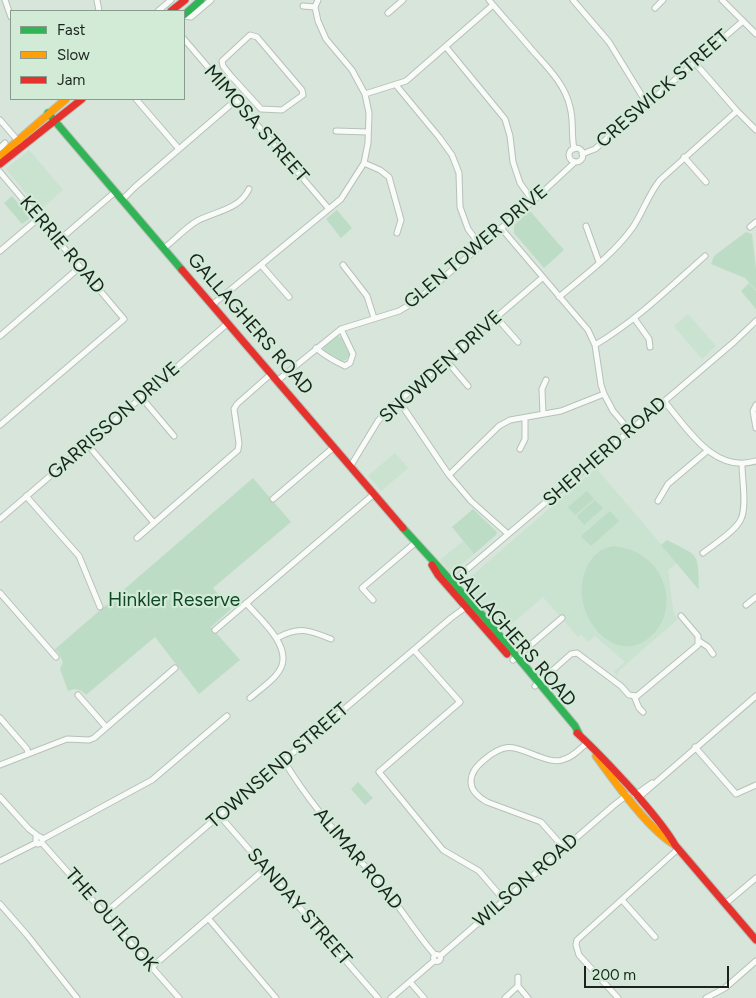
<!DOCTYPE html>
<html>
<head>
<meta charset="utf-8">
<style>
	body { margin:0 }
	#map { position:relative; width:756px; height:998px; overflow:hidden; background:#d7e5da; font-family:Figtree,sans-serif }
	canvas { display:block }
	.legend { position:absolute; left:10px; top:10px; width:175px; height:90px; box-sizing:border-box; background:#d1ebd7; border:1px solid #889b8c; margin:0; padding:6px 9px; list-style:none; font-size:15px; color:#1a231c }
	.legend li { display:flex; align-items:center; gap:10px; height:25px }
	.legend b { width:25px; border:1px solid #889b8c }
	.scale { position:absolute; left:584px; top:966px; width:145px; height:22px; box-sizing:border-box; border:2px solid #1a231c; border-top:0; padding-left:6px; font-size:15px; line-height:18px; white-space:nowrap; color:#1a231c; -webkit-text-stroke:4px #d1ebd7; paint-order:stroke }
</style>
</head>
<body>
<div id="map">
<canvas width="756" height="998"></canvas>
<ul class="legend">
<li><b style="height:6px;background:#30b455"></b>Fast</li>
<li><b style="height:6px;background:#ff9f0a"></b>Slow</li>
<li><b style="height:6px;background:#e5322d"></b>Jam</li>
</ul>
<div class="scale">200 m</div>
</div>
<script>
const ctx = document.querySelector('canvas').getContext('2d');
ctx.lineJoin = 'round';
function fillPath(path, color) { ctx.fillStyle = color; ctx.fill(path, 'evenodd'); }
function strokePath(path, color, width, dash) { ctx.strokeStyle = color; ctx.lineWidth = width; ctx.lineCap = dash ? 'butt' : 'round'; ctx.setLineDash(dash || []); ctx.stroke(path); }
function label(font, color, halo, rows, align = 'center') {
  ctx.font = font + ' Figtree,sans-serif'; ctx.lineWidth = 4.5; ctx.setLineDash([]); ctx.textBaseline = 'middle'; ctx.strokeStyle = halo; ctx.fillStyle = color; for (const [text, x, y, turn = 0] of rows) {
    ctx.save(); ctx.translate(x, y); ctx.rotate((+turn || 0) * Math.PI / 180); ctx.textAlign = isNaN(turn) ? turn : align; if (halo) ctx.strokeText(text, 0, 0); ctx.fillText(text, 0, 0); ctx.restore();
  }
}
fillPath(new Path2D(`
	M29 150 63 190 40 210 6 169Z
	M688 314 716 346 702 359 674 326Z
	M395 453 408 468 381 491 368 476Z
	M596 468 677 563 668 570 673 609 677 620 633 658 618 672V676L614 672 625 662 595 636 588 642 581 634 578 637 543 597 502 632 465 589 467 580Z
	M463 541 474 554 451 573 440 560Z`), '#cae2d0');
fillPath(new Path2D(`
	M12 196 29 216V219L22 224 4 203Z
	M337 210 352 228 341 238 326 219Z
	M530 211 564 250 544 268 514 233V225Z
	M746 232 752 234 756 269V290L745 278 711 264 714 256Z
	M749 283 756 291V309L741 291Z
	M336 336 341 337 350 355 346 360 342 361 324 351V345Z
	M253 478 291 522 213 588 231 609 211 627 240 660 199 694 155 637 86 695C81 689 75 688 68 691L60 669 63 662 58 652 54 650Z
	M587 491 594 499 575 515 568 507Z
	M595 500 603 508 584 525 577 516Z
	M473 509 497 532 496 535 474 554 452 527Z
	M610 511 619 521 591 546 581 536Z
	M667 540C700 557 698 552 699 590L661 545Z
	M613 546C619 547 626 548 631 550 667 563 680 611 650 637 612 670 566 608 587 567 593 555 600 549 613 546Z
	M358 782 373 798 365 805 351 789Z`), '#bddcc5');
const street = new Path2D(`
	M5 0 11 17
	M97 0 99 11
	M489 0C503 17 518 33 532 50 547 67 565 84 570 107 574 121 571 135 574 149
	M573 0 609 42 647 104
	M722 0 756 34
	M303 6 315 7
	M655 8 663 0
	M158 11 171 0
	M388 13 403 0
	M184 16 191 17 211 0
	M184 39 329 209
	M446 47 505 119 510 136 513 162 520 183 533 201
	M695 63 737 111 756 130
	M222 84 231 76 223 66 222 61 250 35 257 37 302 90 303 95 282 110 261 109 231 76
	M396 85 439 137 452 155 459 173 460 207 468 229 480 245
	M365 94 406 81 493 5
	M136 99 179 149
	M0 120 19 142
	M336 131 368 132
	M0 148 5 143
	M569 155a7 7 0 1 1 14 0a7 7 0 1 1-14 0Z
	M582 154 595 149 743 21
	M684 157 706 182
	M364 163 380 170 389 177 401 220 397 233
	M0 172 124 319 0 425
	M122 200 135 187 236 100
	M586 226 599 262
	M750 227 756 222
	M501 228 588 330 595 345 601 385 604 394 613 411 630 431
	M58 241 115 192
	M164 248C175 240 185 228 197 221 216 211 239 210 249 189
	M0 251 39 218
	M261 265 289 297
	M343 265 367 296 374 318
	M559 297C584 276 614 254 633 227 643 212 648 195 660 180L737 111
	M212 305 341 199 364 163 368 143 369 113 365 94 352 70 326 39 318 21 315 7 318 0
	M496 317 518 342
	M634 318 649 339 650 347
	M0 336 80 267
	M595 345C636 321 670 287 705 256
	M316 348C325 356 334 361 345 366L350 363 353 354 341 329
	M446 360 468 386
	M277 381 341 329 399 311 416 301 533 201 575 162
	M141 397 174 436
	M399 401 449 475 471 501 508 534
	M664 401C688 429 714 474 756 461
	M756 405 753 411 756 428
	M543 414 542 389 546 380
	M87 444 154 523
	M520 449 525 439V418
	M350 467 378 421 387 411 542 278
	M449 475 499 426 510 420 561 411 604 394
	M26 496 79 556 100 607
	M273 499 334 447
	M658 501 668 484 707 451
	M0 519 228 323
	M137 538 238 450 239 443 234 409 237 404 271 374
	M703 553C713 545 736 531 741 519 747 506 742 479 742 465
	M452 582 734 342 756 321
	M0 593 56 657
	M373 600 362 588 415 543
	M246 603C259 618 289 643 282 665 278 678 260 689 250 698
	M746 605 756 597
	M215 630 374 494
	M277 638C299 626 309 630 331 639
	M699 641 708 647 713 654
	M414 650 460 702 379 772 443 850 479 871 504 900
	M513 660 562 618
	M535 686 571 654 577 653 621 686 629 695 637 696 698 645V636L681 616
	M78 695 106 727
	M634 696 639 708 643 712
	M0 718 27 749 28 754
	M695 747 736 794 756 785
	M284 761C314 811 354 852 391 897 406 916 419 937 435 955
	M0 765 67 739 89 740 94 738 175 668
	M635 795 652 783
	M0 797 29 829 38 836
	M638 798 756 696
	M220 816 378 998
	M43 839 152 780 227 716
	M42 843 38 844 36 843V837L38 836 42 838V843L179 998
	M564 848 541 822 487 802C480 798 471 792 471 782 471 772 477 766 484 760 509 739 516 749 543 758 549 760 556 762 562 760 572 758 580 749 587 743
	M0 861 36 843
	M622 900 655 937
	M0 904 27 935 77 998
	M725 904 756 878
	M105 913 451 618 466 607
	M208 918 276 998
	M433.5 958a3.5 3.5 0 1 1 7 0a3.5 3.5 0 1 1-7 0Z
	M440 956 613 806 627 795
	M152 967 266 868
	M410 982 424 998
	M518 986V977
	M391 998 434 961
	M505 998 518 986 528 998
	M618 998 579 955 576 945 577 940 678 849
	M706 998 725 988 756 961`);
const fast = new Path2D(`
	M184 15 201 0
	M48 113 182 270
	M403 528 484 617 575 726 579 734`);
const slow = new Path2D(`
	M0 156 66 99
	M596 756C615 782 648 829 675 845`);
const jam = new Path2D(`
	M171 11 185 0
	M0 164 82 99
	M182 270 403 528
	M432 565 438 575 507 654
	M577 733C598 752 618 774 637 795 650 811 665 827 675 845L756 940`);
strokePath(street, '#b7c1b9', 7);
strokePath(fast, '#b7c1b9', 9);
strokePath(slow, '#b7c1b9', 9);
strokePath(jam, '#b7c1b9', 9);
strokePath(street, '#f9fbf9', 5);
strokePath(fast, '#30b455', 7);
strokePath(slow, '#ff9f0a', 7);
strokePath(jam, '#e5322d', 7);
label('19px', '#1a231c', '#d1ebd7', [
	["CRESWICK STREET",663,89,-41],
	["MIMOSA STREET",256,124,49],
	["KERRIE ROAD",62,245,50],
	["GLEN TOWER DRIVE",476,247,-40],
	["GALLAGHERS ROAD",250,324,49],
	["SNOWDEN DRIVE",441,367,-42],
	["GARRISSON DRIVE",114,421,-41],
	["SHEPHERD ROAD",605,452,-41],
	["GALLAGHERS ROAD",513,636,49],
	["TOWNSEND STREET",278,766,-41],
	["ALIMAR ROAD",358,859,50],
	["WILSON ROAD",526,881,-41],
	["SANDAY STREET",299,907,49],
	["THE OUTLOOK",111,920,49]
]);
label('19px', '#0f4826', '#d1ebd7', [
	["Hinkler Reserve",174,600]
]);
</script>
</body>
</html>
